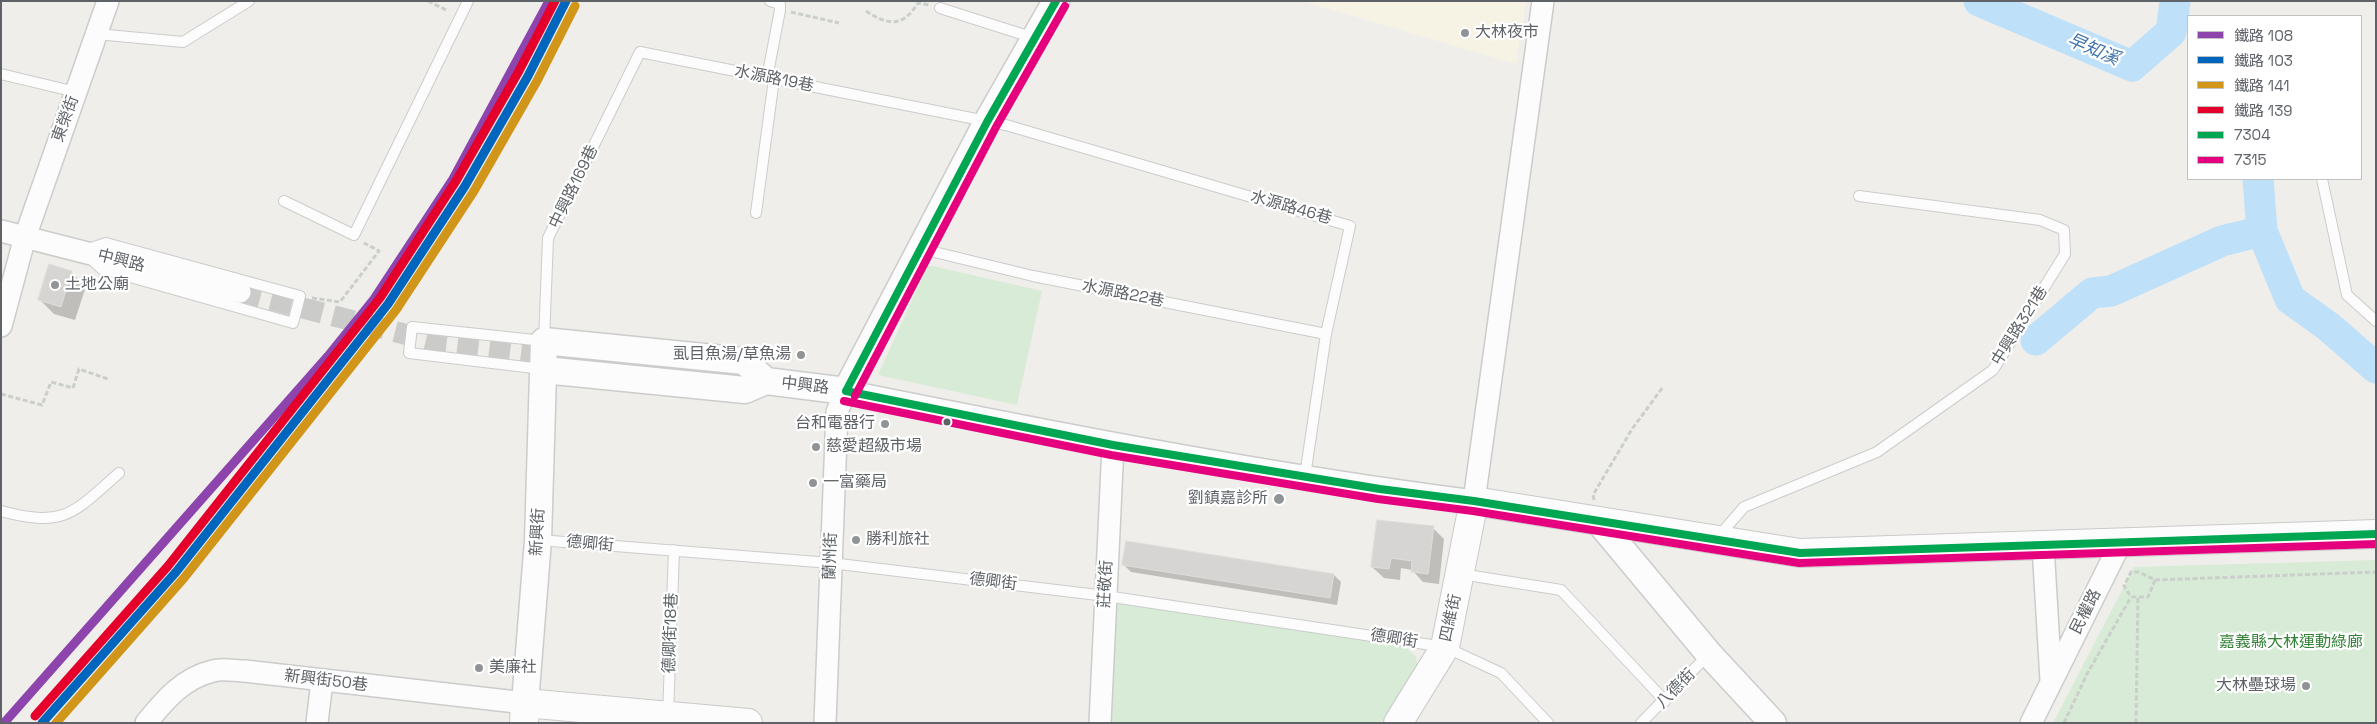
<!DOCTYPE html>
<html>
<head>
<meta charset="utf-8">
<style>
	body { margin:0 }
	#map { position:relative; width:2377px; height:724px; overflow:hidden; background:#efeeea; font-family:"Space Grotesk","Noto Sans TC",sans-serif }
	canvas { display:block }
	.frame { position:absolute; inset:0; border:2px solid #5f6368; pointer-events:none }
	.legend { position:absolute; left:2187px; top:15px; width:175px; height:165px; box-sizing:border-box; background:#fff; border:1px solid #bfc1c3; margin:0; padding:6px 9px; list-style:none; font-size:15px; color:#5f6368 }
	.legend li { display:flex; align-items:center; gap:10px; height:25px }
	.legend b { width:25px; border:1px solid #bfc1c3 }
</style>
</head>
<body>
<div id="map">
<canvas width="2377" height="724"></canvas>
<div class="frame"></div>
<ul class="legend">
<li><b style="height:6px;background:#8e44ad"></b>鐵路 108</li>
<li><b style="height:6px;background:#0065bd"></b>鐵路 103</li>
<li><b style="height:6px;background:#d1951a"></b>鐵路 141</li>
<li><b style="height:6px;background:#e4002b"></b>鐵路 139</li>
<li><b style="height:6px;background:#00a651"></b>7304</li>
<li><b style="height:6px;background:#e5007d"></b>7315</li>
</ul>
</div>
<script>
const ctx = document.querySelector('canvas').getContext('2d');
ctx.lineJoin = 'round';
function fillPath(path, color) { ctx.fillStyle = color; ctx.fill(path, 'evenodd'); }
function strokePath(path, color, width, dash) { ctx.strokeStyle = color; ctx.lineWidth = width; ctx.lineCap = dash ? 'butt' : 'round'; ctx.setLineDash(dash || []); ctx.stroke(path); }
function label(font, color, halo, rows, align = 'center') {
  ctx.font = font + ' "Space Grotesk","Noto Sans TC",sans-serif'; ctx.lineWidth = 4.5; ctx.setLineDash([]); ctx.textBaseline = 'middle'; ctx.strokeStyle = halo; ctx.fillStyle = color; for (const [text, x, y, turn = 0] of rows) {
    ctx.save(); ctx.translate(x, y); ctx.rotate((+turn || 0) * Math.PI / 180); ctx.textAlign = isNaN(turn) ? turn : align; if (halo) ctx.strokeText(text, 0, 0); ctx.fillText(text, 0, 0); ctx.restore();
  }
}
fillPath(new Path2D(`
	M1302 1H1526L1516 64Z`), '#f7f3e4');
fillPath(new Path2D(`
	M928 265 1042 291 1017 405 878 375Z
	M2376 560V723H2053L2134 567Z
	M1117 602 1403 646 1416 656 1418 672 1386 719 1377 723H1111Z`), '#d8ebd6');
fillPath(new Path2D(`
	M71 272 86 286 75 320 54 314 39 299Z
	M1433 528 1444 539 1439 584 1423 582 1412 570 1401 568 1400 580 1384 578 1372 567Z
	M1124 565 1334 575 1341 582 1337 605 1131 572Z`), '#0003');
strokePath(new Path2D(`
	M1979 1 2132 66 2171 32 2175 1
	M2258 179 2262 231 2290 299 2329 327 2376 368
	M2036 340 2092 293 2111 291 2222 241 2262 231`), '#bfe0f9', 31);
const building = new Path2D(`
	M49 264 72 271 61 307 38 300Z
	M1377 520 1434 526 1428 574 1411 572 1412 561 1391 558 1389 569 1371 567Z
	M1126 541 1334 574 1330 598 1122 565Z`);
fillPath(building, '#d6d5d3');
strokePath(building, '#deddd9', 1);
strokePath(new Path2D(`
	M240 292 436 342 627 365`), '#cbcbca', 21, [21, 11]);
const service = new Path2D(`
	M940 8 1034 38
	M96 34 183 42 249 1
	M1 74 76 92
	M767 78 780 10V4L770 1
	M2322 179 2347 295 2376 321
	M284 201 354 235 468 1
	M756 213 774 79
	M106 243 300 296 293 323 102 269 82 251Z
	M922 249 1033 276 1326 334
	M542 369 409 353 412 327 544 341 548 238 640 52 1006 125 1350 226 1326 334 1305 476
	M1 511C66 528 73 513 119 473
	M1718 537 1744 507 1877 452 1993 370 2065 254 2064 230 2040 220 1859 196
	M539 540 831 563 1106 596 1445 647 1501 673 1548 723
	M1461 574 1561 590 1665 701
	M668 715 674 550
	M1641 723 1709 654`);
const minor = new Path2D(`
	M1 231 240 292
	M1 326 25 237 108 1
	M2043 546 2051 680
	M146 723C165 700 183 678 213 671 223 668 235 671 245 671L525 703
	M317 723 322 681
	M825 723 837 412 846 391C1055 433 1263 474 1474 501L1543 1
	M1100 723 1113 445
	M2031 723 2120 544`);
const tertiary = new Path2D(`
	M544 370 745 390 766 381 846 391 987 122 1056 1
	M1599 522 1709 654 1773 723
	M525 703 538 540 544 341 744 361 766 381`);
const secondary = new Path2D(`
	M524 723 525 703 748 723
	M1398 723 1445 647 1474 501 1800 553 2376 534`);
strokePath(service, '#cbcccc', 12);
strokePath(minor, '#cbcccc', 24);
strokePath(tertiary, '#cbcccc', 29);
strokePath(secondary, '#cacacb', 30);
strokePath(new Path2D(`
	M428 1 448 11
	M866 11C889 26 903 27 918 3L930 5
	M791 12 839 23
	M312 298 340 302 379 251 364 243
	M1 394 42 405 51 382 73 388 79 369 108 379
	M1594 500 1593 495 1632 429 1663 387
	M2155 580 2148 597H2131L2124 586 2131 572H2139L2155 580 2376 572
	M2064 723 2087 674 2131 597
	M2136 723 2138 597`), '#cacfcc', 3, [5, 2.5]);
strokePath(service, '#fdfcfc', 10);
strokePath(minor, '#fdfcfc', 21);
strokePath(tertiary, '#fdfcfc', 26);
strokePath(secondary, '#fdfcfc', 28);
strokePath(new Path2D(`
	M846 391 1113 445 1380 489 1474 501 1800 553 2376 534
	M846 391 987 122 1056 1`), '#00a651', 8);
strokePath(new Path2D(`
	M855 396 996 127 1065 6
	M844 401 1111 455 1378 499 1473 511 1799 563 2376 544`), '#e5007d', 8);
strokePath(new Path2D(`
	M4 723 328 356 374 299 453 179 549 1`), '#8e44ad', 9);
strokePath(new Path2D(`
	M42 723 176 572 388 304 465 186 528 76 566 1`), '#0065bd', 9);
strokePath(new Path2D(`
	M56 723 184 578 396 310 474 191 537 81 575 6`), '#d1951a', 9);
strokePath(new Path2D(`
	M35 716 168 566 380 298 456 181 519 71 555 1`), '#e4002b', 9);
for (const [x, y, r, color] of [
	[1465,33,5,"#919496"],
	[55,285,5,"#919496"],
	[801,355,5,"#919496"],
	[947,422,4.5,"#5f6368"],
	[885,424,5,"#919496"],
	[816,447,5,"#919496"],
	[813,483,5,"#919496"],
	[1279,499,6,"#919496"],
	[856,540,5,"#919496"],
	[479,668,5,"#919496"],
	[2306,686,5,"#919496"]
]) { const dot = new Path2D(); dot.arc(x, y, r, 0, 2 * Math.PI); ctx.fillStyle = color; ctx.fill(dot); strokePath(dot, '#fff', 2); }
label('16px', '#5f6368', '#fff', [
	["大林夜市",1475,33],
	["土地公廟",65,285],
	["虱目魚湯/草魚湯",791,355,"right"],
	["台和電器行",875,424,"right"],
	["慈愛超級市場",826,447],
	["一富藥局",823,483],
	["劉鎮嘉診所",1268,499,"right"],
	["勝利旅社",866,540],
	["美廉社",489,668],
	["大林壘球場",2296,686,"right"]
], 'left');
label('16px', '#5f6368', '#fff', [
	["水源路19巷",774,79,11],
	["東榮街",66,119,-70],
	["中興路169巷",574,187,-64],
	["水源路46巷",1291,208,16],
	["中興路",121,261,14],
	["水源路22巷",1123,294,11],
	["中興路321巷",2020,326,-58],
	["中興路",805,386,7],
	["新興街",538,532,-87],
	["德卿街",590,544,5],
	["蘭州街",831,556,-88],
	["德卿街",993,582,7],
	["莊敬街",1106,584,-87],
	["民權路",2086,612,-63],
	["四維街",1451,618,-78],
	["德卿街18巷",671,633,-88],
	["德卿街",1394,639,9],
	["新興街50巷",326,681,7],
	["八德街",1676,689,-46]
]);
label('16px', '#348238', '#fff', [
	["嘉義縣大林運動綠廊",2291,643]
]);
label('italic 18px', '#4174aa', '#fff', [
	["早知溪",2093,50,23]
]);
</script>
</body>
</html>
